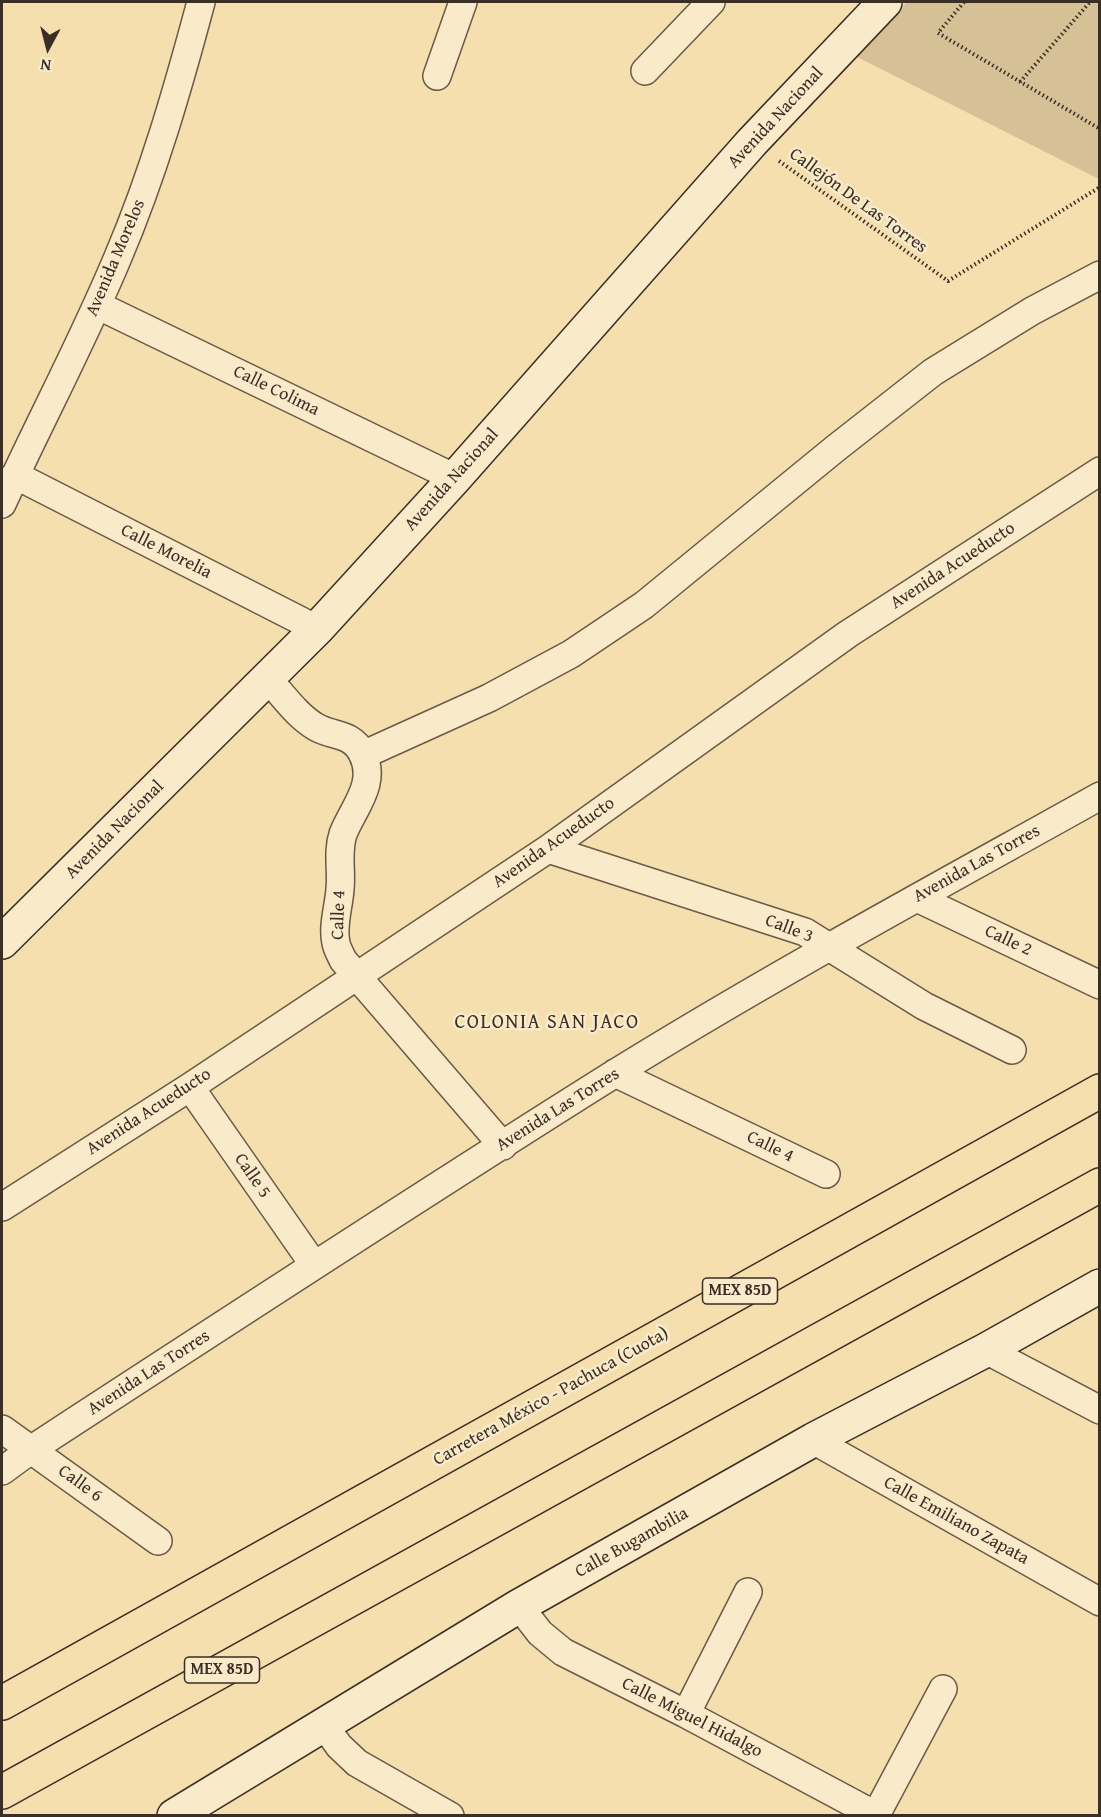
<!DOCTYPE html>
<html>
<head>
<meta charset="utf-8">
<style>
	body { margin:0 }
	#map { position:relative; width:1101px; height:1817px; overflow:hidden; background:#f6dfae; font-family:"Gentium Book Plus",serif }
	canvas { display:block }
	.frame { position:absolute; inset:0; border:3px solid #3a2e25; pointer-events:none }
	.north { position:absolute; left:18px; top:18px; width:60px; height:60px; -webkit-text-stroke:4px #f9eaca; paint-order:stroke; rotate:187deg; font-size:16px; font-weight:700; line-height:24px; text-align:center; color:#3a2e25 }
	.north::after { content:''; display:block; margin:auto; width:21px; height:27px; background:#3a2e25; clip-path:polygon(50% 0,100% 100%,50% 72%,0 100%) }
</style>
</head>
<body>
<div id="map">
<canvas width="1101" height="1817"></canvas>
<div class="frame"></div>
<div class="north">N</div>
</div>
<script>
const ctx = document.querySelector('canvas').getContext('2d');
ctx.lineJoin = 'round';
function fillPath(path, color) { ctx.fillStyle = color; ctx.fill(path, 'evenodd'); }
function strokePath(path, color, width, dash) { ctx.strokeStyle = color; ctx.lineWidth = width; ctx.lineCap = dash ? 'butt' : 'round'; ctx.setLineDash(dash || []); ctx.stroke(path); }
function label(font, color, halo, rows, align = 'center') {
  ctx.font = font + ' "Gentium Book Plus",serif'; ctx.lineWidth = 5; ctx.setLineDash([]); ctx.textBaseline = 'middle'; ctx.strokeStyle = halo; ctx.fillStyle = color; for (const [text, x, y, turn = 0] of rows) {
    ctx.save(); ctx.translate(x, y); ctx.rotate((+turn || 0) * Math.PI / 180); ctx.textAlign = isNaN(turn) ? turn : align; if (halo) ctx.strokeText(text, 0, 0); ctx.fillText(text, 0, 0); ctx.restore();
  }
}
fillPath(new Path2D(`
	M907 2H1099V179L855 56Z`), '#d6c197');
const street = new Path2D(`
	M645 71 711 2
	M437 76 463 2
	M97 305 455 478
	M15 475 317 629
	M2 504C40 421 83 341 118 257 153 175 178 88 201 2
	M268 679C282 694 297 716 316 727 333 737 351 732 362 753 378 783 353 808 343 834 337 852 342 871 340 889 339 906 332 926 336 943 337 949 341 955 343 960L503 1146
	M363 755 489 698 571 654 644 605 836 448 933 372 1032 311 1100 275
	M548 849 805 932 924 1006 1012 1050
	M917 898 1100 985
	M615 1073 826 1174
	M190 1087 314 1265
	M2 1207 190 1087 548 849 848 634 1100 471
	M986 1350 1100 1410
	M2 1429 158 1541
	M813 1440 1100 1602
	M2 1471 32 1449C225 1323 418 1197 614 1074 772 976 937 887 1100 796
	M519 1606 540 1633 563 1652 686 1714 877 1816
	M686 1714 748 1592
	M324 1725 339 1746 357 1763 450 1816
	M876 1815 943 1689`);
const secondary = new Path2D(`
	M2 942 317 629 455 478 752 142 885 2
	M174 1816 519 1606 813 1440 986 1350 1100 1286`);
const highway = new Path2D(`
	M2 1703 1100 1091
	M2 1792 1100 1185`);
strokePath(street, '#695a47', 30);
strokePath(secondary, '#3a2e25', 36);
strokePath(highway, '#3a2e25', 36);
strokePath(new Path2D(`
	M964 2 938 33 1100 129
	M1020 82 1090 2
	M779 161 948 281 1100 187`), '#3a2e25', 4, [1.5, 3]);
strokePath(street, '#f9eaca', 27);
strokePath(secondary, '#f9eaca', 33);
strokePath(highway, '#f6dfae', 33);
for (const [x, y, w] of [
	[740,1291,75],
	[222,1670,75]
]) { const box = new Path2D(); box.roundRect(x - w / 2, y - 13, w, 26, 4.5); ctx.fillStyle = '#f9eaca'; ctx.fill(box); strokePath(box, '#3a2e25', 1.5); }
label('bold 16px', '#3a2e25', null, [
	["MEX 85D",740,1291],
	["MEX 85D",222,1670]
]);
label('18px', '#3a2e25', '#f9eaca', [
	["Avenida Nacional",776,118,-47],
	["Callejón De Las Torres",858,201,36],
	["Avenida Morelos",116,258,-67],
	["Calle Colima",276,391,26],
	["Avenida Nacional",452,480,-48],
	["Calle Morelia",166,552,27],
	["Avenida Acueducto",953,566,-33],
	["Avenida Nacional",115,830,-45],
	["Avenida Acueducto",554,843,-35],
	["Avenida Las Torres",977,864,-29],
	["Calle 4",339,915,-88],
	["Calle 3",789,929,21],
	["Calle 2",1008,941,25],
	["Avenida Las Torres",558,1110,-32],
	["Avenida Acueducto",149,1112,-33],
	["Calle 4",770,1147,26],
	["Calle 5",252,1176,55],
	["Avenida Las Torres",149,1373,-33],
	["Carretera México - Pachuca (Cuota)",551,1397,-29],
	["Calle 6",80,1484,36],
	["Calle Emiliano Zapata",956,1521,29],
	["Calle Bugambilia",632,1543,-29],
	["Calle Miguel Hidalgo",692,1718,27]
]);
ctx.letterSpacing = '1.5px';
label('20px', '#3a2e25', '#f9eaca', [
	["COLONIA SAN JACO",547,1023]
]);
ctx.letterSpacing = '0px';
</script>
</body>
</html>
